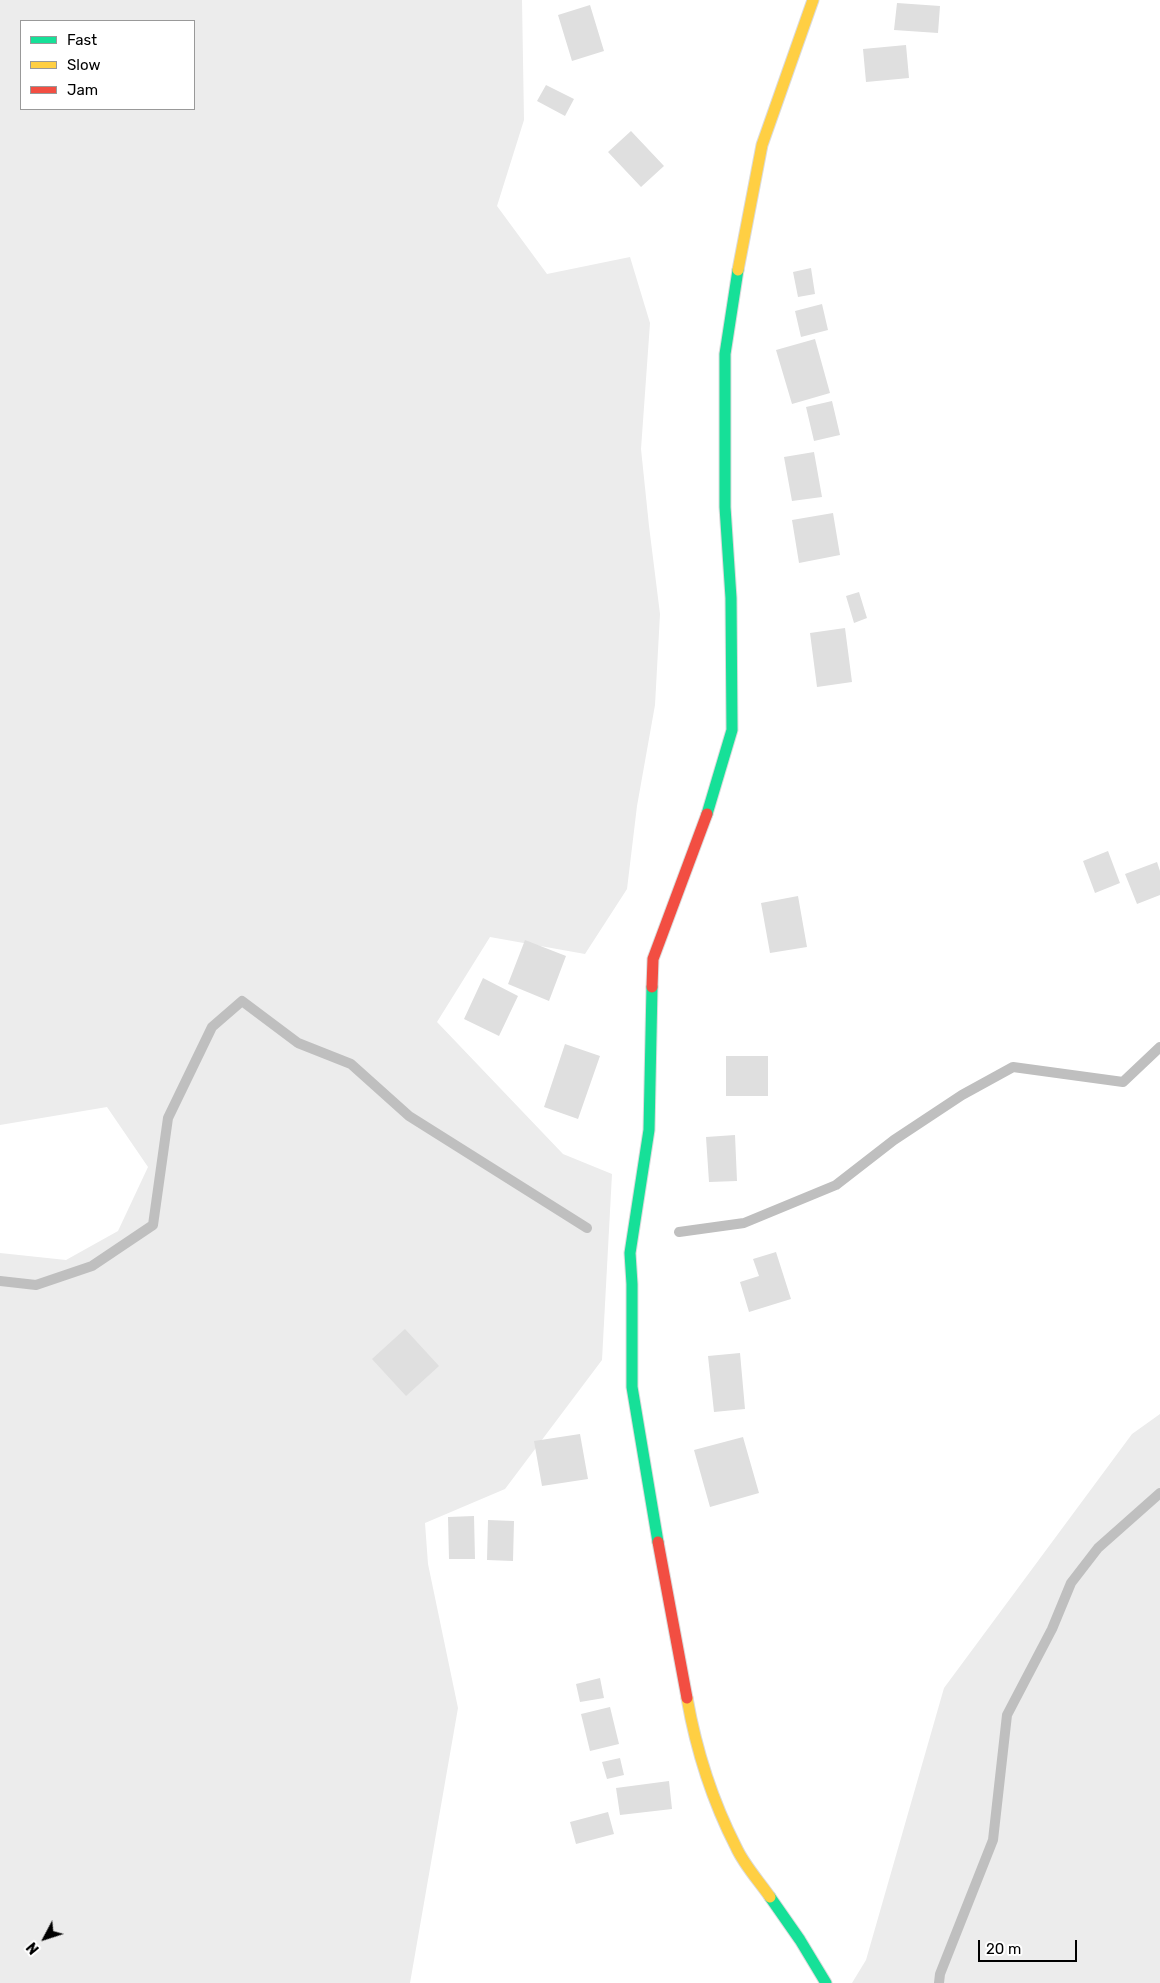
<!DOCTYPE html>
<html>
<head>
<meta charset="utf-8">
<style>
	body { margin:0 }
	#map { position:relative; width:1160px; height:1983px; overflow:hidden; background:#fff; font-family:Rubik,sans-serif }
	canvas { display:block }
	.legend { position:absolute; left:20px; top:20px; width:175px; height:90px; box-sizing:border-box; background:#fff; border:1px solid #999; margin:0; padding:6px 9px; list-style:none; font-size:15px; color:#000 }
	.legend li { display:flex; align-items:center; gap:10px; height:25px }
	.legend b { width:25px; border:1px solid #999 }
	.north { position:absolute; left:20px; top:1913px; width:50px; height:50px; -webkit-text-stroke:4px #fff; paint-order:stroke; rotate:230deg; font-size:14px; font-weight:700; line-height:20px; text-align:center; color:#000 }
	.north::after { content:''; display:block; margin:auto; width:18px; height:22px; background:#000; clip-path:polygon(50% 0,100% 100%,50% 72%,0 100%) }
	.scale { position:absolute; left:978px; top:1940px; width:99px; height:22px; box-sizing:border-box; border:2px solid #000; border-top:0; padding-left:6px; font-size:15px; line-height:18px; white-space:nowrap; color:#000; -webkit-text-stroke:4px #fff; paint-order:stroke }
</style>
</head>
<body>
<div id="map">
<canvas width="1160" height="1983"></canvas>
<ul class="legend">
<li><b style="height:6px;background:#16e098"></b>Fast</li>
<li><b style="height:6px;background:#ffcf43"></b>Slow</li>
<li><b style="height:6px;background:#f24e42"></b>Jam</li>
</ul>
<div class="north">N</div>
<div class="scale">20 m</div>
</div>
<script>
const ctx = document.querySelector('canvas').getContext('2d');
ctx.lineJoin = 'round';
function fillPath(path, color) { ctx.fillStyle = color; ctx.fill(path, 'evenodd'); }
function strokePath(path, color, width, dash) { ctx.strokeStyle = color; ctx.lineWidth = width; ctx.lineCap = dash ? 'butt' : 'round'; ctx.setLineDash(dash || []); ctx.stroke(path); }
fillPath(new Path2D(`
	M0 0H522L524 120 497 206 547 274 630 257 650 323 641 449 649 526 660 614 655 705 637 806 627 889 585 954 490 937 437 1022 563 1154 612 1174 602 1360 505 1489 425 1523 428 1564 458 1708 410 1983H0V1253L66 1260 118 1231 148 1167 107 1107 0 1125ZM21 21H194V109H21Z
	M1160 1414V1983H852L866 1960 944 1688 1132 1434Z`), '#ececec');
strokePath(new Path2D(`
	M679 1232 744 1223 836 1185 894 1140 962 1095 1013 1067 1123 1082 1160 1047
	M0 1281 36 1285 92 1266 153 1225 168 1118 212 1027 242 1001 298 1043 351 1064 409 1116 587 1228
	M939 1983 940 1974 993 1840 1007 1715 1052 1629 1071 1583 1098 1548 1160 1493`), '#bfbfbf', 10);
fillPath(new Path2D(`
	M897 3 940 6 938 33 894 30Z
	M590 5 604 51 572 61 558 15Z
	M906 45 909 78 866 82 863 49Z
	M546 85 574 99 565 116 537 101Z
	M631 131 664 166 641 187 608 152Z
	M811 268 815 294 798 297 793 272Z
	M822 304 828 330 801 337 795 311Z
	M815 339 830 393 792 404 776 350Z
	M832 401 840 435 814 441 806 407Z
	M814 452 822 497 792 501 784 457Z
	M833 513 840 555 799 563 792 520Z
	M859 592 867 618 854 623 846 596Z
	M845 628 852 682 817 687 810 633Z
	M1108 851 1120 883 1095 893 1083 861Z
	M1157 862 1160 871V895L1137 904 1125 874Z
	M798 896 807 947 770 953 761 903Z
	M525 940 566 956 549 1001 508 984Z
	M483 978 518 996 499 1036 464 1019Z
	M565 1044 600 1056 578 1119 544 1107Z
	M726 1056H768V1096H726Z
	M735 1135 737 1181 709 1182 706 1137Z
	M776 1252 791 1299 749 1312 740 1282 759 1276 753 1259Z
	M405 1329 439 1366 406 1396 372 1359Z
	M740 1353 745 1409 714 1412 708 1356Z
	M580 1434 588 1479 542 1486 534 1441Z
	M743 1437 759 1493 710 1507 694 1450Z
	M474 1516 475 1559H449L448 1517Z
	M488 1520 514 1521 513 1561 487 1560Z
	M600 1678 604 1698 580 1702 576 1684Z
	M610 1707 619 1744 590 1751 581 1714Z
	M620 1758 624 1775 607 1779 602 1762Z
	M669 1781 672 1809 620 1815 616 1788Z
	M608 1812 614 1834 576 1844 570 1822Z`), '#dfdfdf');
const fast = new Path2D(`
	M707 814 732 730 731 598 725 507V354L738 270
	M652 987 649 1130 630 1253 632 1284V1387L658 1542
	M770 1897 800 1940 826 1983`);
const slow = new Path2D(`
	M738 270 762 145 813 0
	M687 1698C696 1749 712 1800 736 1847 744 1865 759 1881 770 1897`);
const jam = new Path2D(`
	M652 987 653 959 707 814
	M658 1542 687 1698`);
strokePath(fast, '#dbdbdb', 13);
strokePath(slow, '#dbdbdb', 13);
strokePath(jam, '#dbdbdb', 13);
strokePath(fast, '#16e098', 11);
strokePath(slow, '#ffcf43', 11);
strokePath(jam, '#f24e42', 11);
</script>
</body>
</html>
